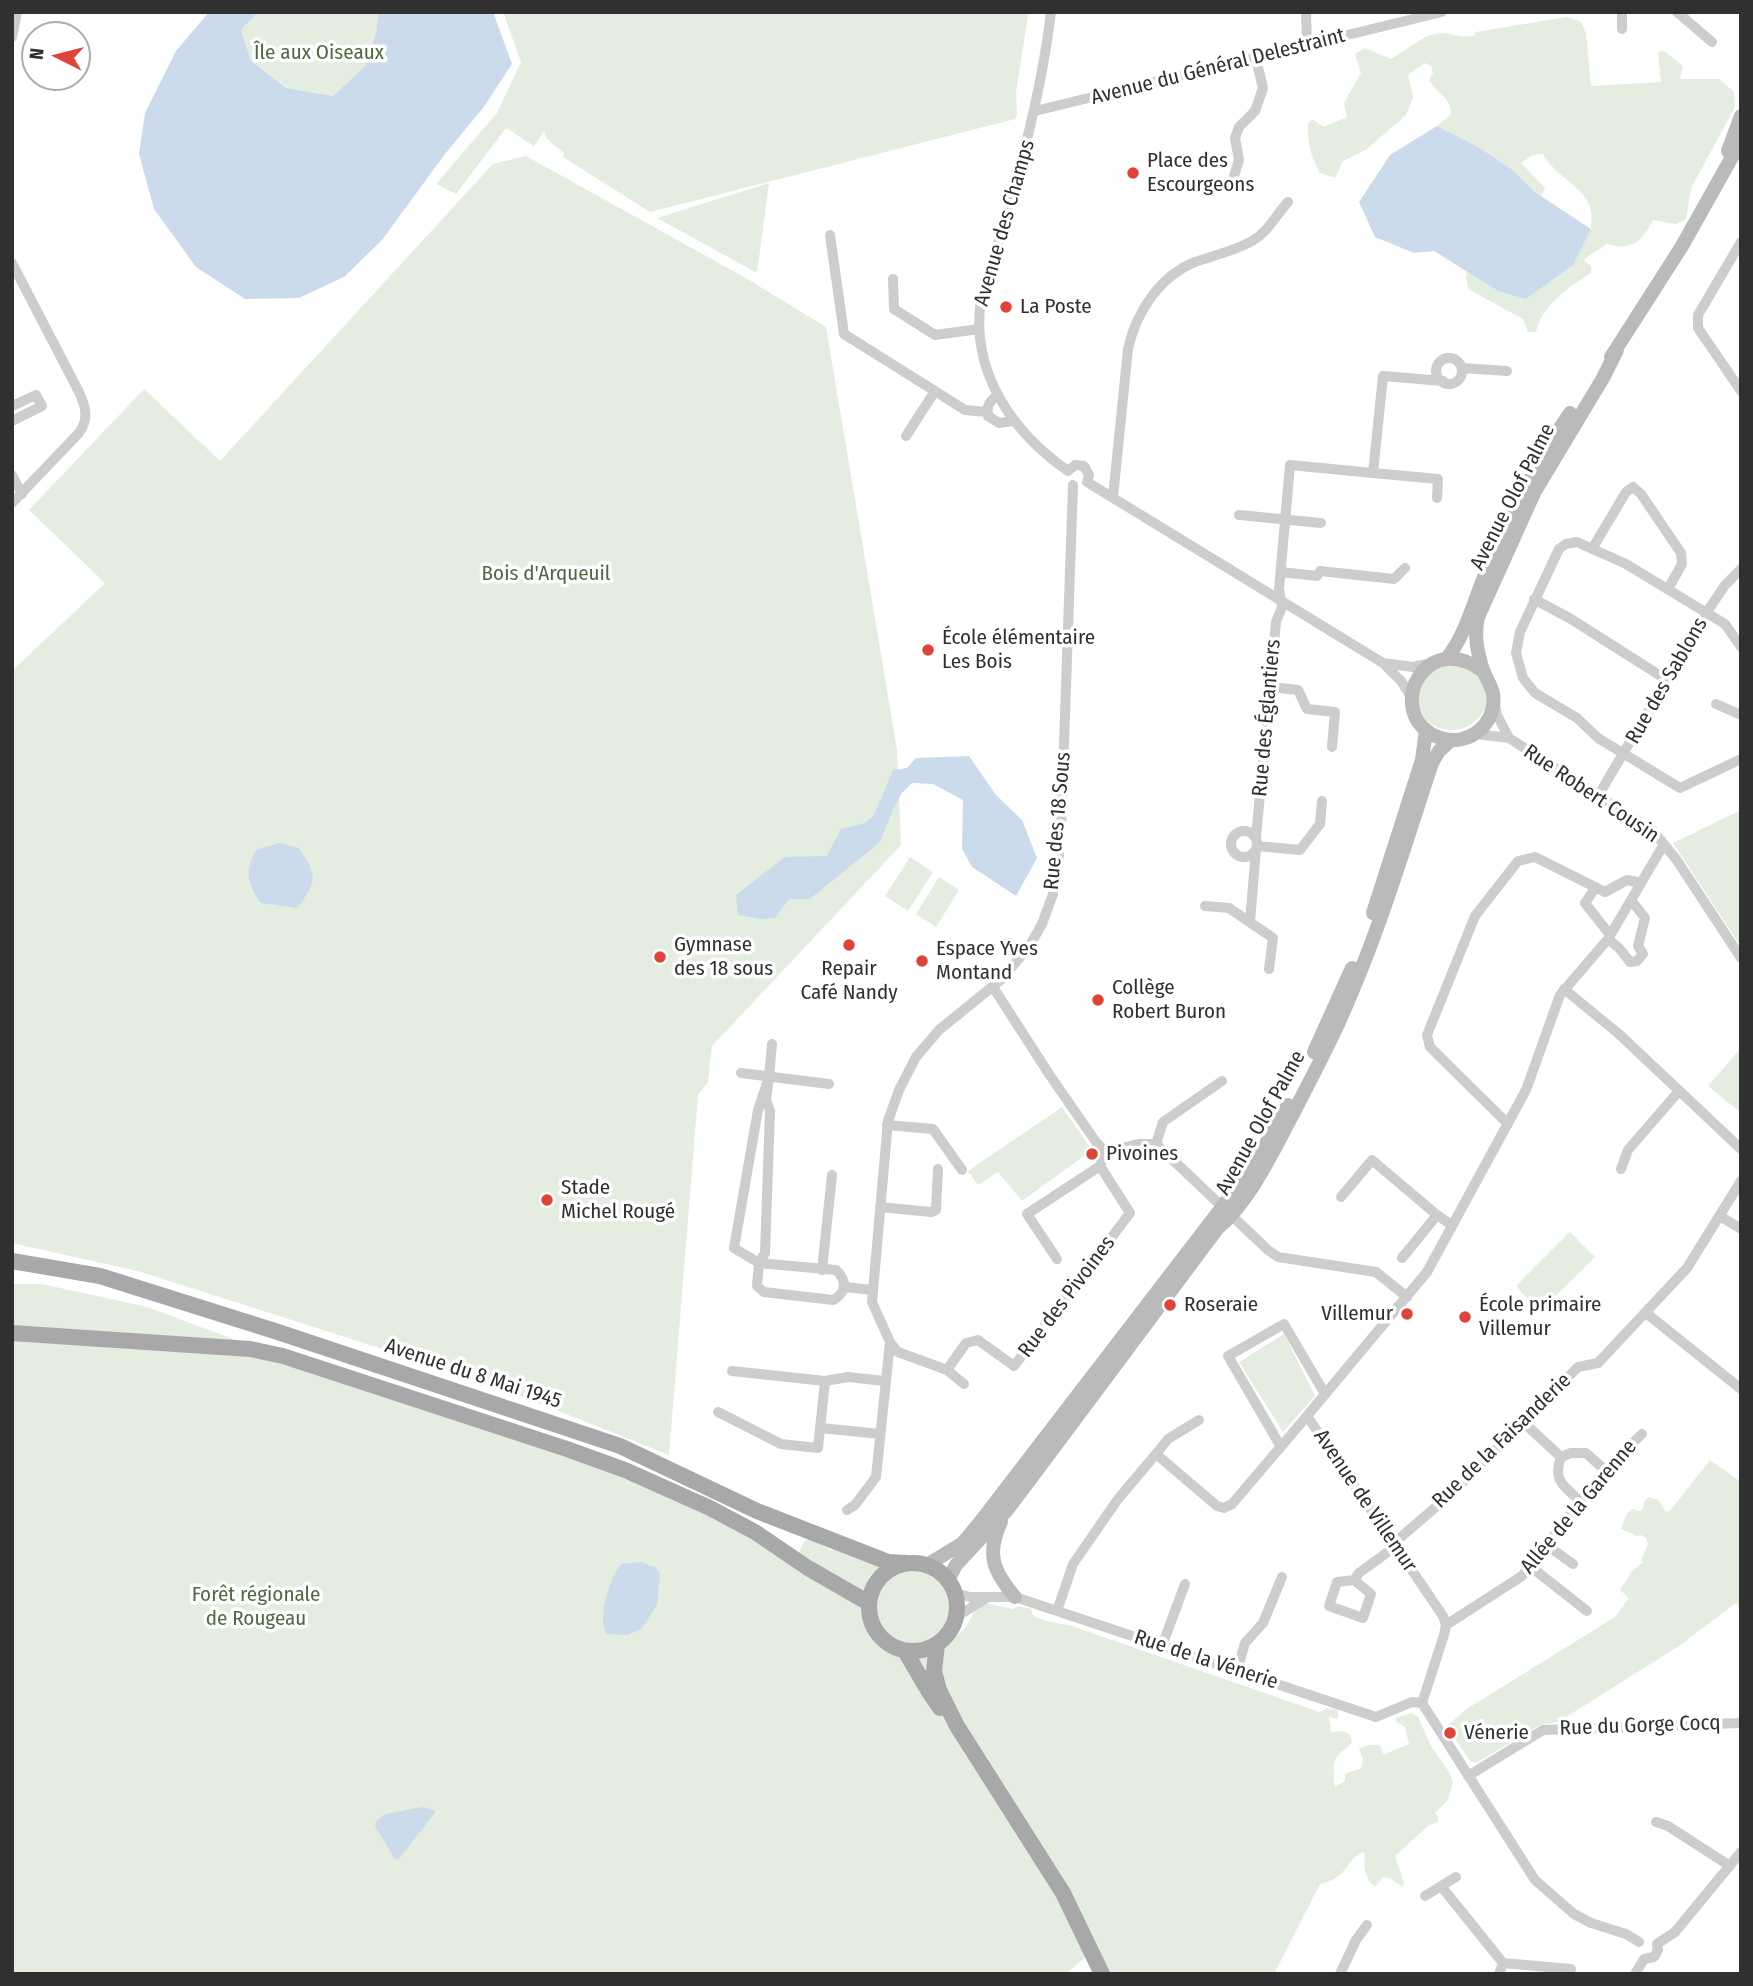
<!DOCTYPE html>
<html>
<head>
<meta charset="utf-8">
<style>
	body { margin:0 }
	#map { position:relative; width:1753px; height:1986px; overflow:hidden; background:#fff; font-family:"Fira Sans Condensed",sans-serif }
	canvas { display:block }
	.frame { position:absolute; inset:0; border:14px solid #303030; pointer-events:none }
	.north { position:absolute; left:21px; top:21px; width:70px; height:70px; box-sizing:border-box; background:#fff; border:2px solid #acacac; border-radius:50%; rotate:276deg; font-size:19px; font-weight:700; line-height:28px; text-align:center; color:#303030 }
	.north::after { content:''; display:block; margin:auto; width:24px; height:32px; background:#e04339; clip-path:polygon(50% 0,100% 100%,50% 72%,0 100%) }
</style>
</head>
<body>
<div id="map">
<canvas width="1753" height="1986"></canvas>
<div class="frame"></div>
<div class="north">N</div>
</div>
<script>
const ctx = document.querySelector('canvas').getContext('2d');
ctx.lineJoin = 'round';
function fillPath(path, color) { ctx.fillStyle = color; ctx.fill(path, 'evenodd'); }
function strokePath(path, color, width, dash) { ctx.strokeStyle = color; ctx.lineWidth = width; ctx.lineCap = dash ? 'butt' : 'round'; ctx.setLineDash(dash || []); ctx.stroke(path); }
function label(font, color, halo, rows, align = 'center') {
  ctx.font = font + ' "Fira Sans Condensed",sans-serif'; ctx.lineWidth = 7; ctx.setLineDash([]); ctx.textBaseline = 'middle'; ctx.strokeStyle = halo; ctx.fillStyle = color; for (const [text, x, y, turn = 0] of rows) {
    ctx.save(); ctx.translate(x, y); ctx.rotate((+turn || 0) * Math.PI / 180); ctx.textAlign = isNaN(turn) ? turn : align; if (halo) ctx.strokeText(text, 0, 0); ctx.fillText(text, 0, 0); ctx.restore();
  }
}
fillPath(new Path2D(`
	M258 12H378L376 33 366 65 333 96 288 88 251 61 241 30Z
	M503 12H1027L1028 15 1016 92 1017 115 1015 119 650 212 563 157 564 153 547 139 544 131 534 146 506 128 456 194 436 184 497 113 521 62Z
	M1567 17 1581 22 1586 33 1591 86 1661 82 1658 52 1664 51 1683 66 1680 79H1719L1734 92 1735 107 1691 188 1686 219 1676 224 1653 220C1641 242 1633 251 1607 244L1588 256 1584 261 1591 266V273C1570 286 1541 306 1536 332H1528L1523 319 1468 289 1466 278 1467 271 1498 291 1591 229C1591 223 1592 217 1591 211 1587 187 1554 176 1543 154L1533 155 1521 163 1545 188 1541 196 1477 147 1437 126 1451 115C1451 96 1436 93 1429 80L1433 73 1431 66 1424 63 1408 75 1413 97 1406 115 1367 149 1343 161 1335 178 1320 173C1310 152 1308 147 1308 124L1312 119 1324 127 1347 117 1344 103 1361 73 1355 54 1365 48 1391 59C1405 51 1424 34 1441 33 1452 33 1458 38 1474 36L1476 32Z
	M526 156 744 277 826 327 897 750 901 845 712 1046 708 1082 698 1095 669 1455 486 1382 138 1271 12 1243V671L105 583 29 510 144 389 220 461 493 164Z
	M769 183 757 273 657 218Z
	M1446 661 1479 672 1488 699C1478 742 1420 738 1418 700 1418 693 1421 685 1423 678Z
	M1741 810V947L1673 843Z
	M910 857 933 872 908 911 885 896Z
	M939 877 959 890 936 927 916 914Z
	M1741 1048V1113L1708 1086Z
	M1062 1107 1092 1150 1022 1201 998 1172 978 1185 968 1171Z
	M1570 1232 1595 1257 1539 1312 1516 1286Z
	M12 1284H42L147 1307 378 1393 624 1475 710 1512 794 1563 804 1542 810 1538 830 1550 843 1548C874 1555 946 1562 953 1600 956 1618 942 1628 945 1647L966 1627 976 1608 985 1603 1013 1609 1019 1606 1031 1609 1033 1616 1046 1621 1072 1626 1319 1712 1327 1708 1338 1710V1719L1329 1717 1331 1732 1344 1731 1350 1735 1352 1742C1348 1749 1344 1748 1339 1754 1331 1763 1334 1776 1335 1787L1345 1781V1774L1361 1768 1363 1759 1359 1749 1368 1745H1378L1381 1747 1383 1755 1409 1744 1405 1727 1396 1722V1718L1411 1713 1418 1717 1431 1746 1449 1772 1453 1782 1448 1800 1435 1813 1438 1816V1822L1429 1825 1395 1856 1404 1883 1402 1886 1391 1879 1383 1877 1375 1887C1365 1879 1363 1867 1365 1854L1362 1852C1344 1863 1347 1878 1320 1884L1274 1974H1109L1098 1953 1083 1959 1066 1974H12Z
	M1284 1334 1315 1396 1283 1432 1239 1362Z
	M1710 1460 1741 1482V1609L1736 1603 1679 1646 1558 1722 1540 1725 1476 1763 1470 1761 1447 1726 1465 1710 1615 1617 1629 1598 1620 1590 1632 1571 1643 1562 1641 1560 1648 1544 1646 1538 1641 1535 1637 1536 1621 1529 1626 1515 1632 1509 1638 1511 1643 1509 1644 1501 1649 1497 1658 1500 1666 1512 1670 1511Z`), '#e4eddf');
fillPath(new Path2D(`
	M209 12H258L241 30 251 61 287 88 333 96 366 65 376 33 378 12H493L512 64 483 108 445 154 382 240 344 277 299 298 245 299 196 267 154 209 139 154 145 113 176 51Z
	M1437 126 1478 147 1511 169 1535 192 1591 229 1573 265 1526 299 1498 291 1434 251 1414 253 1375 237 1359 202 1390 155Z
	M969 756 996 795 1022 820 1037 858 1016 896 972 867 962 849 963 800 933 784 912 783 902 793 894 807 880 842 810 899H789L775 918 760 919 738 915 736 895 785 857 827 856 841 829 865 823 873 817 893 770 907 768 916 758Z
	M279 843 299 848C318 877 317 879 298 908L261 903C248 885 244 871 256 850Z
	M641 1562 656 1568 660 1574 657 1605 642 1628 628 1635 607 1634C596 1618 611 1577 621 1564Z
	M422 1807 436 1811 399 1859H395L375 1826 377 1820 386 1814Z`), '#ccdbeb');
strokePath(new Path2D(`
	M1051 12C1039 112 1010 204 981 300 970 371 1012 432 1068 471
	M1306 12 1307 45
	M1677 12 1712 42
	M1622 29V12
	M12 37 17 12
	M1035 111 1442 12
	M1234 176 1239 160 1235 138 1239 127 1255 111 1263 88 1256 59
	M830 235 844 334 965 410 987 412
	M1741 242 1698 315V328L1741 391
	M12 263 79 392C86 407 89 419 79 433L12 503
	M893 279 894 309 935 335 979 329
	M1436 371a13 13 0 1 1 26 0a13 13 0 1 1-26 0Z
	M1462 368 1507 371
	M997 395C990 402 986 405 988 416L999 423 1013 421
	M12 406 36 395 42 406 12 421
	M906 436 935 391
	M1068 471 1075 465 1084 466 1089 475 1087 482
	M1373 473 1438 479 1437 498
	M12 475 22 494
	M1087 482 1383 663 1401 681 1412 698
	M1113 497 1128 349C1136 312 1160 276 1195 262 1214 255 1235 251 1252 241 1268 232 1276 215 1288 202
	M1239 515 1321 523
	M1592 549 1626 492 1633 487 1641 494 1681 553 1682 564 1668 589
	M1281 572 1317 576 1320 571 1394 579 1405 568
	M1534 599 1571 619 1667 680
	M1741 647 1725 624 1626 564 1577 542 1566 544 1559 549 1520 632 1516 653 1523 678 1535 693 1577 718 1598 738 1680 788 1741 759
	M1383 663 1413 667 1432 663
	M1270 687 1298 690 1307 709 1335 712 1332 747
	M1716 704 1741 715
	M1495 705 1497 715 1509 738
	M1476 734 1509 738 1653 831 1676 859 1741 958
	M1598 796 1707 612 1725 585 1741 569
	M1231 844a13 13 0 1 1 26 0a13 13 0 1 1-26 0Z
	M1256 837 1276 622 1282 607 1279 589 1290 465 1373 473 1383 376 1443 381
	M1257 846 1300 850 1320 824 1322 801
	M1596 887 1585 903 1610 935
	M1205 906 1229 908 1273 938 1269 969
	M1250 922 1256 849
	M1608 939 1619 948 1630 962 1637 961 1643 954 1638 946 1645 918 1631 900
	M993 987 1049 1074 1096 1142 1106 1152 1138 1144H1156L1268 1250 1278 1257 1376 1272 1407 1297
	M1564 989 1619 1034 1741 1149
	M741 1073 829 1084
	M769 1077 766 1100 770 1111 765 1253 759 1263 734 1248 758 1110Z
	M769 1077 772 1044
	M1508 1124 1430 1047 1427 1035 1475 916 1518 861 1535 857 1605 892 1627 880 1641 883
	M887 1125 933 1129 962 1170
	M1156 1144 1163 1122 1222 1081
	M1621 1169 1628 1150 1679 1091
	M1341 1197 1372 1160 1437 1215
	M880 1207 931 1212 936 1210 938 1169
	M1720 1216 1741 1229
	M1402 1258 1437 1215 1452 1225
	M1057 1259 1027 1214 1100 1166
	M759 1263 836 1270C848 1281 846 1293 833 1300L764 1292 757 1286Z
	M822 1270 832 1175
	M845 1287 872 1290
	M1646 1313 1741 1389
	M947 1370 966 1343 978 1340 1014 1366 1130 1213 1100 1166 1106 1152
	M732 1371 825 1381
	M964 1384 947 1370 898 1352 890 1342 872 1302 888 1121 899 1090 916 1057 939 1030 1003 978 1030 945 1042 924 1053 894 1058 866 1061 830 1073 485
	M718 1412 781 1444 818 1448 825 1381 848 1377 884 1381
	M1524 1423 1561 1457
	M821 1428 880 1434
	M1281 1447 1228 1356 1284 1324 1325 1394
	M1156 1454 1168 1439 1199 1420
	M1581 1502C1564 1486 1552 1481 1561 1457L1571 1453H1586L1605 1470
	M847 1510 855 1505 876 1477 890 1342
	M1394 1543 1451 1494 1578 1367 1598 1363 1687 1268 1741 1181
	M1548 1546 1573 1564
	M1531 1567 1587 1611
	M1354 1580 1371 1594 1363 1618 1329 1606 1337 1582Z
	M1354 1580 1359 1573 1396 1546
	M955 1593 970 1597H1015L1376 1717 1412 1702 1422 1703
	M1057 1611 1073 1564 1118 1499 1156 1454 1217 1506 1224 1508 1232 1504 1307 1416
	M956 1617 988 1597
	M1446 1625 1522 1576 1605 1470 1642 1434
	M1162 1646 1185 1584
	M1237 1671 1245 1643 1263 1623 1282 1577
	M1468 1776 1543 1730 1741 1723
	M1656 1822 1668 1826 1730 1866
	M1441 1886 1503 1963 1499 1974
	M1425 1896 1456 1877
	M1639 1942 1626 1934 1591 1923 1574 1914 1535 1880 1422 1703 1444 1635 1446 1625 1443 1616 1307 1416 1427 1272 1526 1090 1560 995 1608 939 1664 844
	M1657 1944 1675 1932 1741 1852
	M1644 1959 1654 1957 1658 1950 1657 1944
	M1503 1963 1571 1969
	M1340 1974 1356 1940 1367 1925
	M1635 1974 1644 1959`), '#cdcdcd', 10);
strokePath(new Path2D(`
	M1728 151 1741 116
	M1611 357 1682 246 1741 141
	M1447 658C1467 633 1474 599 1487 570 1510 516 1536 462 1570 413
	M1484 672C1429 628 1385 705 1431 734 1441 739 1451 742 1462 739 1476 736 1489 724 1492 710 1497 692 1489 685 1483 670 1477 651 1474 636 1478 617L1534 493 1603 378 1617 350
	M1373 913 1422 760 1426 730
	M1314 1052 1352 968
	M1001 1522C986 1554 993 1571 1015 1597
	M927 1565 963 1543 981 1521 1223 1206 1259 1156 1288 1105
	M948 1580 956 1565 1007 1510 1029 1481 1217 1229C1251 1200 1272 1153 1293 1114 1312 1076 1333 1039 1349 999 1382 922 1406 842 1432 763L1439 751 1451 740`), '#bababa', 14);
strokePath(new Path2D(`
	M12 1261 100 1276 278 1332 620 1446 757 1511 888 1562 907 1563
	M12 1333 250 1349 283 1356 567 1449 625 1470 710 1508 755 1532 808 1568 869 1603
	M869 1607a44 44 0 1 1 88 0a44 44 0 1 1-88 0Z
	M937 1644 934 1671 939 1690 957 1726 1063 1893 1102 1974
	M905 1651 929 1692 940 1708`), '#a8a8a8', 16);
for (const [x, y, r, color] of [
	[1133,173,7,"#e04339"],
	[1006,307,7,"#e04339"],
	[928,650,7,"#e04339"],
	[849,945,7,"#e04339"],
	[660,957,7,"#e04339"],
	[922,961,7,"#e04339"],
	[1098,1000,7,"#e04339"],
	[1092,1154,7,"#e04339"],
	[547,1200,7,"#e04339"],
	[1170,1305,7,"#e04339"],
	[1407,1314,7,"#e04339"],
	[1465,1317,7,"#e04339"],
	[1450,1733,7,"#e04339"]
]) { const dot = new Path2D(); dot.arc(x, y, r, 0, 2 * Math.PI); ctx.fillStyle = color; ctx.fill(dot); strokePath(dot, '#fff', 2.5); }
label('21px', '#4d6b3e', '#fff', [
	["Île aux Oiseaux",319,53],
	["Bois d'Arqueuil",546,574],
	["Forêt régionale",256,1595],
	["de Rougeau",256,1619]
]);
label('21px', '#303030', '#fff', [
	["Avenue du Général Delestraint",1218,67,-14],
	["Avenue des Champs",1005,223,-74],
	["Avenue Olof Palme",1513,497,-63],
	["Rue des Sablons",1667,681,-60],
	["Rue des Églantiers",1267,718,-85],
	["Rue Robert Cousin",1591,794,34],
	["Rue des 18 Sous",1058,821,-85],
	["Avenue Olof Palme",1261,1123,-61],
	["Rue des Pivoines",1067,1297,-53],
	["Avenue du 8 Mai 1945",473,1374,18],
	["Rue de la Faisanderie",1502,1441,-44],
	["Avenue de Villemur",1365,1501,56],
	["Allée de la Garenne",1579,1507,-50],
	["Rue de la Vénerie",1206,1660,18],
	["Rue du Gorge Cocq",1640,1726,-2]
]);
label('21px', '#303030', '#fff', [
	["Place des",1147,161],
	["Escourgeons",1147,185],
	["La Poste",1020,307],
	["École élémentaire",942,638],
	["Les Bois",942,662],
	["Gymnase",674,945],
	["des 18 sous",674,969],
	["Espace Yves",936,949],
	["Montand",936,973],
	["Repair",849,969,"center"],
	["Café Nandy",849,993,"center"],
	["Collège",1112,988],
	["Robert Buron",1112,1012],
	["Pivoines",1106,1154],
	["Stade",561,1188],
	["Michel Rougé",561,1212],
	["Roseraie",1184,1305],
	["École primaire",1479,1305],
	["Villemur",1479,1329],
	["Villemur",1393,1314,"right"],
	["Vénerie",1464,1733]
], 'left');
</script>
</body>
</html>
